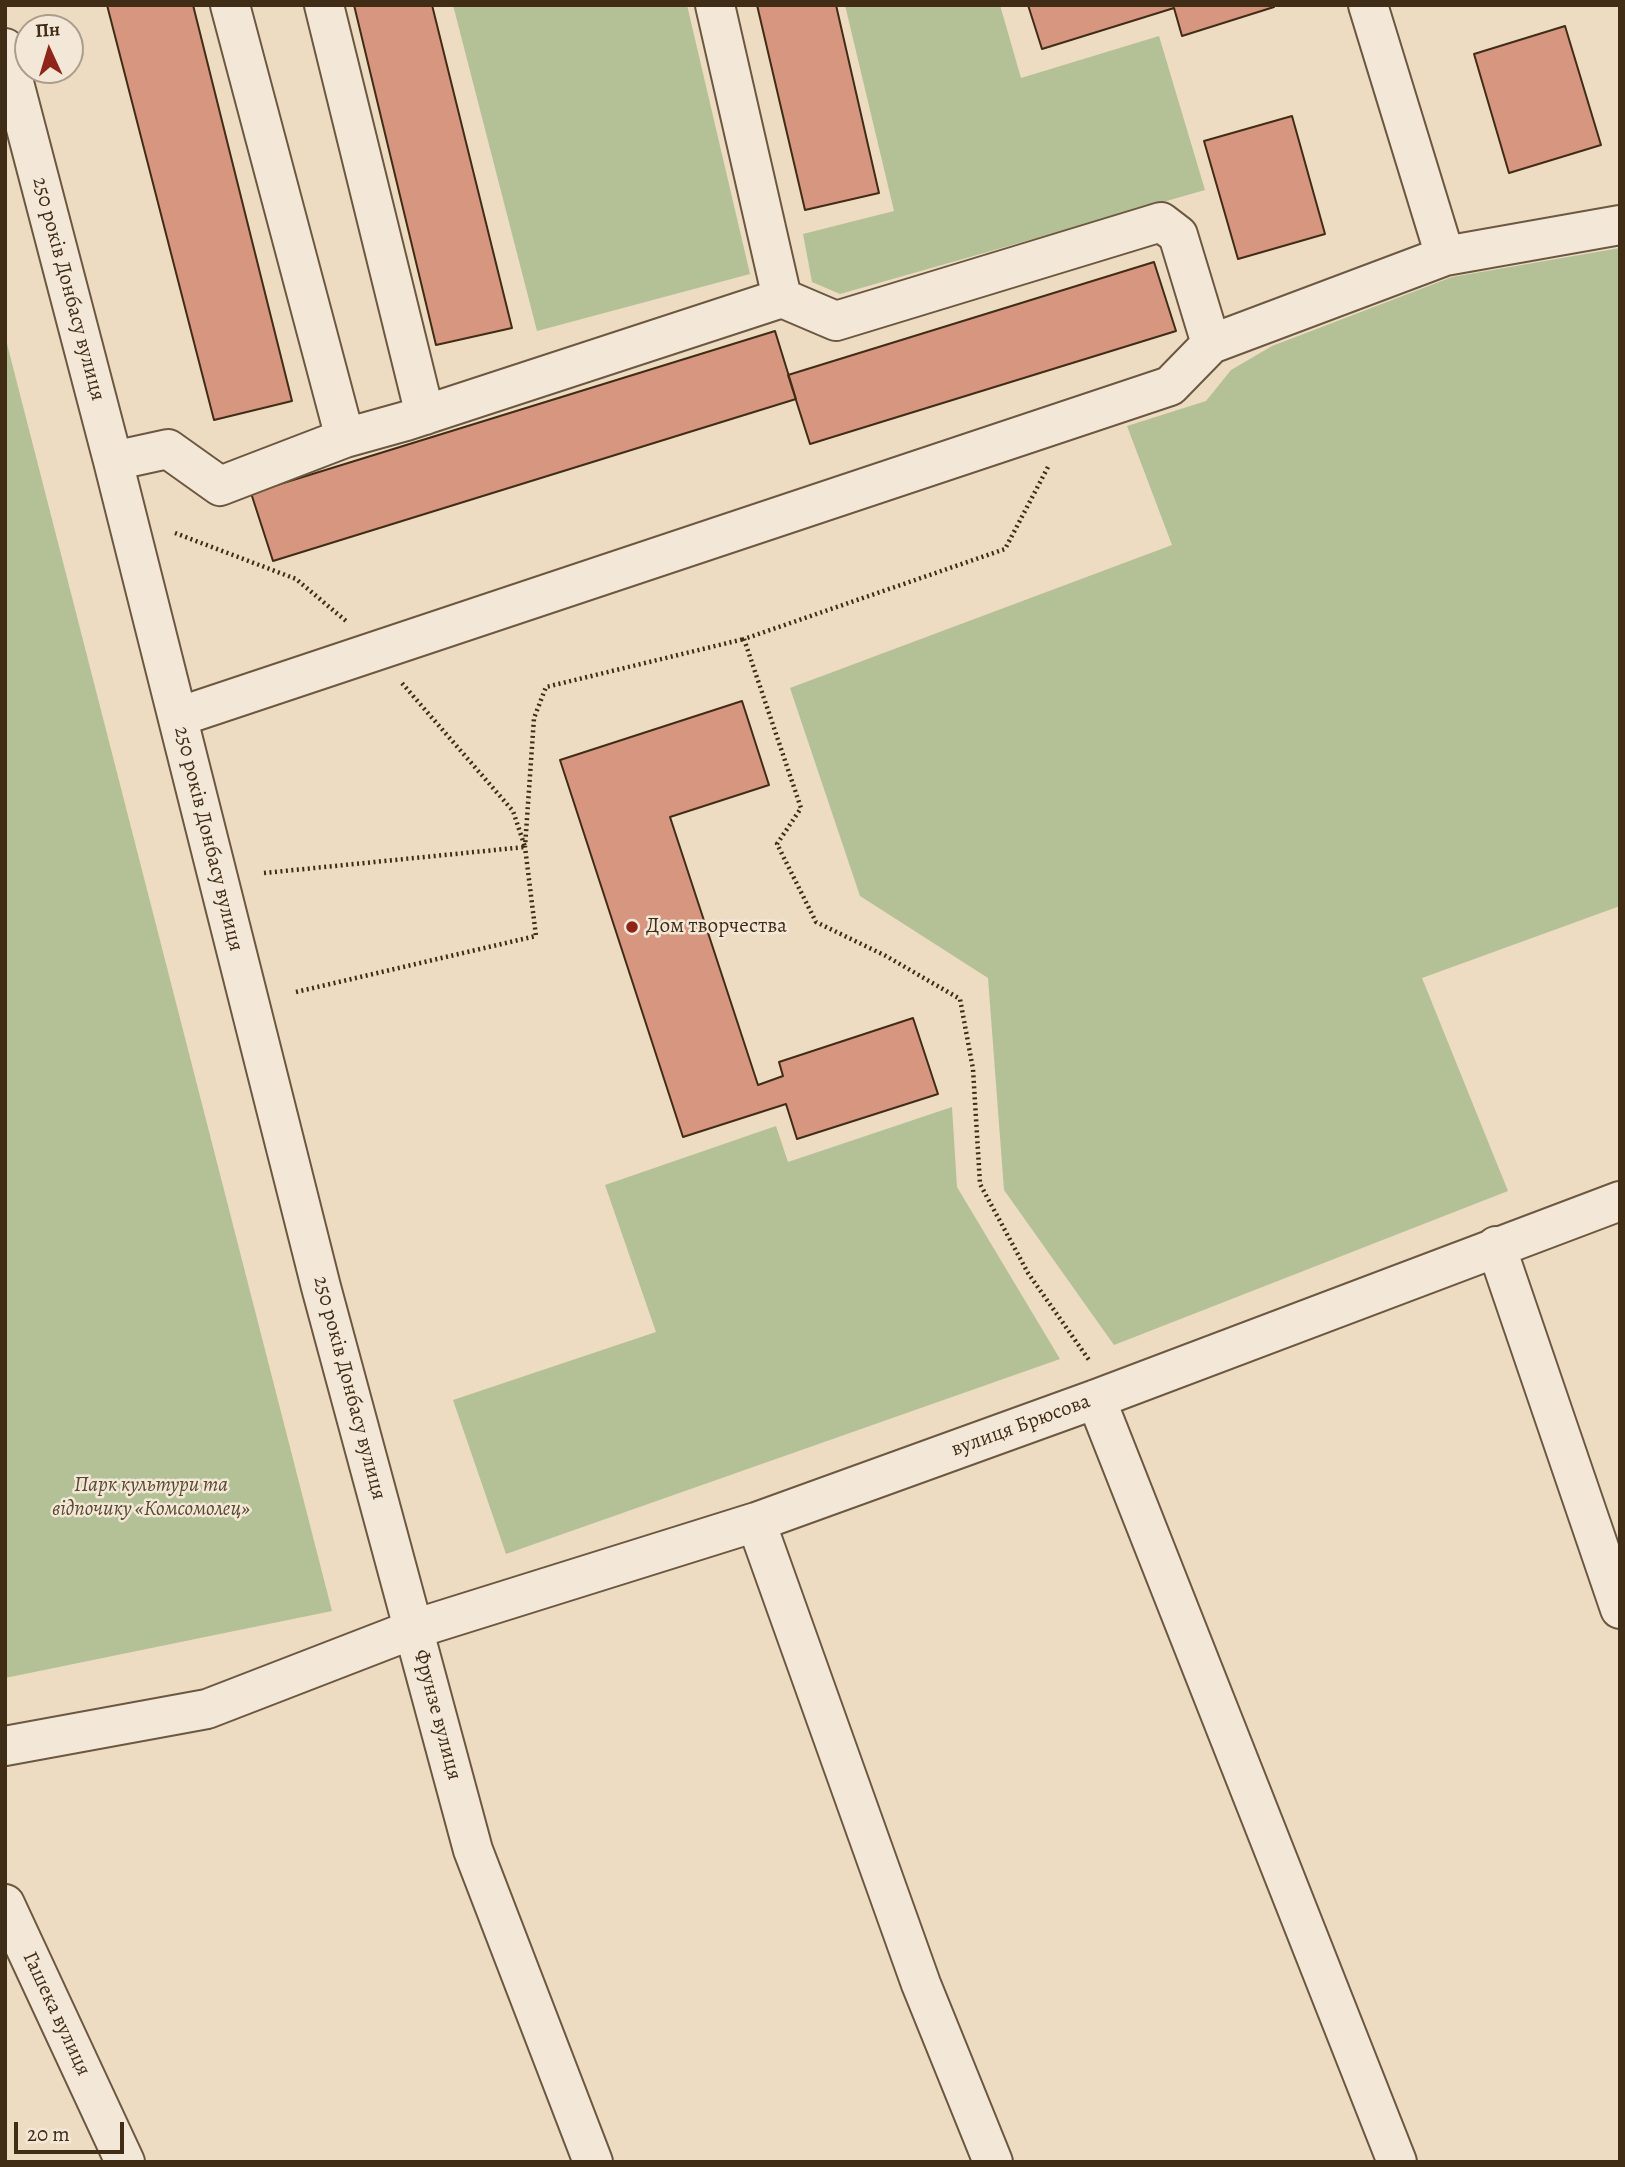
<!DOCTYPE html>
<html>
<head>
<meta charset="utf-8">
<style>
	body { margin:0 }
	#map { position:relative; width:1625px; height:2167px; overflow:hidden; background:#eddbc2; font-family:Alegreya,serif }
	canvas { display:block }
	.frame { position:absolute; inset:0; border:7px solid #412c16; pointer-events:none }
	.north { position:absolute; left:14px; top:14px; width:70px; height:70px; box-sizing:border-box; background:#f3e8d7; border:2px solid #ac9d8a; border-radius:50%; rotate:356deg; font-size:19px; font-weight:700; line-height:28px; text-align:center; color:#412c16 }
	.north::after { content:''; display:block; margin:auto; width:24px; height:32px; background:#8f2418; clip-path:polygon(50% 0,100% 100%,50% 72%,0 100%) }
	.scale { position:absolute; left:14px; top:2122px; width:110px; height:32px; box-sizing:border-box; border:4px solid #412c16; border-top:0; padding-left:9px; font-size:21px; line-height:24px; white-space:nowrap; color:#412c16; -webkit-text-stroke:5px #f3e8d7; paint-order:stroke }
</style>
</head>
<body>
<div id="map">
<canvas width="1625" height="2167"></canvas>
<div class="frame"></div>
<div class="north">Пн</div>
<div class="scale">20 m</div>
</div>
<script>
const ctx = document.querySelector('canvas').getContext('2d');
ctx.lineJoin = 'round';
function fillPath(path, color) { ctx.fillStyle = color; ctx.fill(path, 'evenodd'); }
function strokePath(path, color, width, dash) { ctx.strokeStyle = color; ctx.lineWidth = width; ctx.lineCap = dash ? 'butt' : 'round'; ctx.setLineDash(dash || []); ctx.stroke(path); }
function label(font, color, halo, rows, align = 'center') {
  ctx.font = font + ' Alegreya,serif'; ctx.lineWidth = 5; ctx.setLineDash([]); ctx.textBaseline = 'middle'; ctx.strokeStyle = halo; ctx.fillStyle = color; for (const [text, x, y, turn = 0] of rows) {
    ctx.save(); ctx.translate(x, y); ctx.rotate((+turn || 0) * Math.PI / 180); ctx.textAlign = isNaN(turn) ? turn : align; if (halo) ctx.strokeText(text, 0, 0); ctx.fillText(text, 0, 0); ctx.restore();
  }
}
fillPath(new Path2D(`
	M453 5H687L750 274 537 331Z
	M845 5H1000L1021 78 1159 36 1205 190 840 294 812 282 803 234 894 211Z
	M1620 248V906L1422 978 1508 1191 1114 1345 1004 1190 988 978 860 896 790 688 1172 545 1127 426 1206 401 1231 370 1272 346 1452 277Z
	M5 336 332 1611 5 1678Z
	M952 1107 957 1187 1060 1359 506 1554 453 1400 656 1332 605 1185 776 1126 788 1162Z`), '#b4c197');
const building = new Path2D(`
	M107 5H193L292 401 214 420Z
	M354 5H432L512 328 436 345Z
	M757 5H836L879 193 805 210Z
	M1028 5H1273L1274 7 1182 36 1174 8 1042 49Z
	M1565 26 1601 145 1509 173 1474 54Z
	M1292 116 1325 234 1238 259 1204 141Z
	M1154 262 1176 331 810 444 788 375Z
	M775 331 796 399 273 561 251 493Z
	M742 701 769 785 670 817 758 1085 783 1076 779 1062 913 1018 938 1094 797 1139 786 1104 683 1137 560 760Z`);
fillPath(building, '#d69680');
strokePath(building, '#412c16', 2);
const minor = new Path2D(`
	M230 5 345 438
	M324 5 425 415
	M715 5 782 298
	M1368 5 1445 256
	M5 48 113 461 321 1287 473 1850 593 2162
	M113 461 168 449 220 486 345 438 406 421 782 298 836 321 1161 222 1178 235 1211 344
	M178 717 1170 386 1211 344 1445 256 1620 225
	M1496 1246 1620 1609
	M1096 1399 1397 2162
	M756 1522 921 1984 993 2162
	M5 1746 207 1709 414 1629 756 1522 1096 1399 1620 1201
	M5 1904 125 2162`);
strokePath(minor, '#6c5841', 42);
strokePath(new Path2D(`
	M1048 467 1005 549 744 639 801 808 777 844 816 922 886 956 960 999 973 1069 980 1184 1028 1273 1089 1360
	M175 533 296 579 346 621
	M264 873 525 847 513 811 401 682
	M296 992 536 936 525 847 534 718 546 687 744 639`), '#412c16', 4.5, [2, 3.5]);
strokePath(minor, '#f3e8d7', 38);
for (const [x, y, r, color] of [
	[632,927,7,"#8f2418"]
]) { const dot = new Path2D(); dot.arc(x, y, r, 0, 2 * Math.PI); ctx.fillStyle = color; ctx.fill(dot); strokePath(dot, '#f3e8d7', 2.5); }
label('21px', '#412c16', '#f3e8d7', [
	["250 років Донбасу вулиця",68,289,75],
	["250 років Донбасу вулиця",208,839,76],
	["250 років Донбасу вулиця",349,1388,75],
	["вулиця Брюсова",1021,1426,-20],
	["Фрунзе вулиця",437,1715,75],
	["Гашека вулиця",56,2014,65]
]);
label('21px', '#412c16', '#f3e8d7', [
	["Дом творчества",646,927]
], 'left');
label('italic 21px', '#584a30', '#f3e8d7', [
	["Парк культури та",151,1486],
	["відпочику «Комсомолец»",151,1510]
]);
</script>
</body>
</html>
